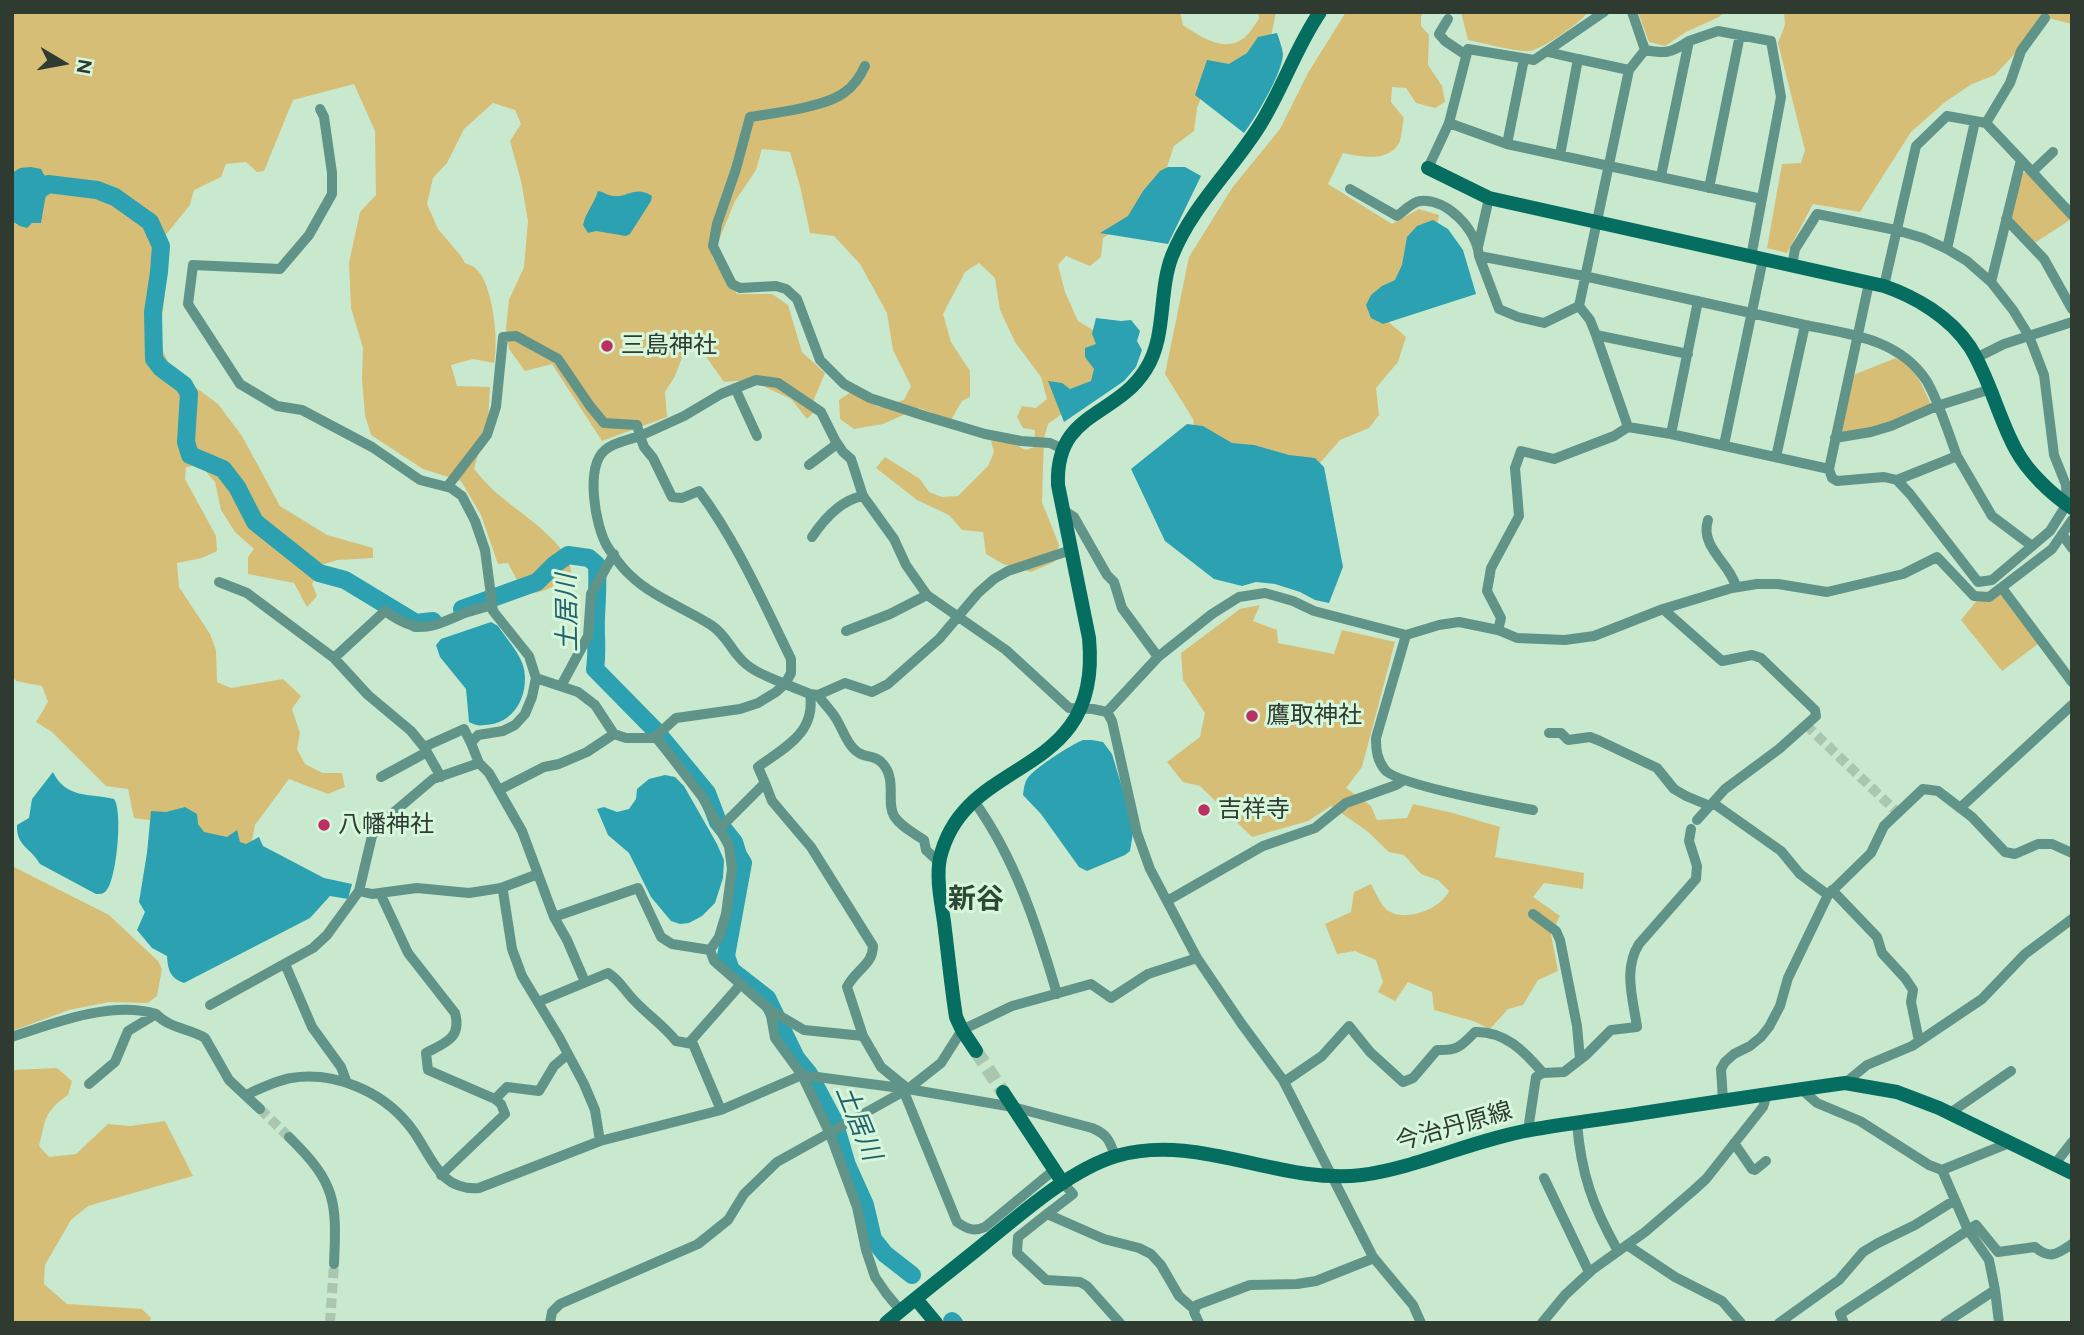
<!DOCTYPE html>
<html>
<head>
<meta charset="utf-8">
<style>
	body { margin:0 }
	#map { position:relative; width:2084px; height:1335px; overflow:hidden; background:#c9e9cf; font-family:Figtree,sans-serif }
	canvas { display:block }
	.frame { position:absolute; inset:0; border:14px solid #2f3b31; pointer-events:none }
	.north { position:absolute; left:28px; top:28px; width:70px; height:70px; -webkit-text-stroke:5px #d6f7dc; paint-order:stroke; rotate:100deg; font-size:19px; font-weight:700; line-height:28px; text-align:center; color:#2f3b31 }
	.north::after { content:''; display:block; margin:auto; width:24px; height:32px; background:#2f3b31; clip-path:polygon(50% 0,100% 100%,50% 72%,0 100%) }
</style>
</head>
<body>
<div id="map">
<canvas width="2084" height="1335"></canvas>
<div class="frame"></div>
<div class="north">N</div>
</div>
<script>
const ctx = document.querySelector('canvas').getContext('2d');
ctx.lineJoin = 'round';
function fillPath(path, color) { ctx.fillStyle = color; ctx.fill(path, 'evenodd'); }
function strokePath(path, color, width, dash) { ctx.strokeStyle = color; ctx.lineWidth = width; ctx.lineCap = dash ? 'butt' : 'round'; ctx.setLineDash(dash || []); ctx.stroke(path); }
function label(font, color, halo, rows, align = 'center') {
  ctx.font = font + ' Figtree,"Noto Sans JP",sans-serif'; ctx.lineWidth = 6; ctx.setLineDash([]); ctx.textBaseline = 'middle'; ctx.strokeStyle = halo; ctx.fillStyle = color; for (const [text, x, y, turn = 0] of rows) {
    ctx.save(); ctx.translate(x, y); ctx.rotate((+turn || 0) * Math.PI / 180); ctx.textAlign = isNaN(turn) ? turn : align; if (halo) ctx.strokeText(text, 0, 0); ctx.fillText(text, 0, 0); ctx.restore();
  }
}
fillPath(new Path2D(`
	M12 12H1180L1183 25C1201 37 1225 54 1245 37 1250 33 1255 24 1259 19L1258 12H1276L1270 42 1229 70H1212L1197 108 1194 131 1174 146 1165 173 1130 221 1103 238 1101 257 1090 266 1066 256 1058 265 1065 292 1078 321 1096 332C1097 348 1103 368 1096 383 1091 394 1059 416 1048 424L1044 438 1042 502 1059 545 1054 562 1031 572 1003 564 986 554 983 532 962 530 949 515 917 500 876 468 885 457 920 479 929 492 942 497 958 496 988 466 994 452 991 441 1004 439 1026 450 1034 447 1035 430 1023 428 1017 417 1022 406 1036 408 1047 399 1041 377 1015 342 1000 310 995 278 979 263 965 272 943 314 951 342 970 371V397L962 401 951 420 919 408 883 424 854 429 840 419 839 400 851 392 879 407 904 400 911 386 893 350 887 313 860 264 834 236 810 233 800 186 790 152 762 149 756 170 735 201 712 257 737 294H772L788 305 802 352 825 373 814 399V412L807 419 791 399 750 380 724 382 702 351 686 347 675 376 665 392 667 417 602 441 552 364 525 371 509 349 506 328 509 300 524 267 528 221 521 181 510 141 521 124 515 110 493 103 464 129 447 163 433 178 427 204 438 229 461 256 465 263C469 265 472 265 475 268 493 282 499 341 494 363L473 359 451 365 457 386 490 387 488 420 474 469C480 476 486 483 492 489 513 509 575 545 571 576 555 585 542 596 523 592L508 563 498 564 481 515 461 481 423 469 371 435 365 415 362 379 363 348 351 308 349 263 360 212 376 195 375 131 354 84 293 100 264 171 257 172 246 162 226 164 221 177 194 190 190 205 164 237 167 276 161 327 162 349 169 364 191 384 218 404 242 436 280 506 327 535 373 548V558L337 560 322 565 312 584 317 596 307 607 294 583 248 574V557L254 549 235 532 221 510 215 482 200 465 186 467 185 479 216 536 217 551 202 558 177 563 179 587 210 634 216 650 217 682 231 688 283 679 301 696 292 709 300 733 297 749 305 764 323 773H342L345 787 328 794 289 779 255 825 250 851 156 821 134 818 128 789 106 786 52 732 36 722 48 702 42 686 16 681 12 675Z
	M1346 12H1424L1421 16V26L1429 35 1428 65 1442 86 1445 102 1435 108 1416 103 1406 88 1392 87 1391 102 1404 118C1402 125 1402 135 1400 141 1390 163 1361 157 1343 153L1328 184 1392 224 1419 209 1439 215 1436 229 1376 311 1406 337 1398 362 1376 388 1379 415 1369 428 1340 440 1313 471 1196 442 1193 419 1165 374 1189 257 1232 188 1280 129 1308 73Z
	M1461 12H1588C1582 22 1540 51 1529 51 1516 52 1483 43 1468 40Z
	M1638 12H1724L1719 17 1686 32 1665 46 1649 42Z
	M1784 12H2072V24L2048 18 1995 75 1972 84 1945 102 1911 132 1860 212 1813 204 1787 253 1767 248 1782 164 1801 163 1805 150 1778 43 1785 25Z
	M2026 172 2070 220 2033 244 2010 217 2022 173Z
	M1896 358C1916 368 1923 386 1931 405L1876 427 1841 434 1853 375Z
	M2001 593 2038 644 2002 671 1961 620 1978 599Z
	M1260 605 1253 621 1277 630 1278 643 1334 654 1342 630 1395 642 1362 767 1346 788 1371 806 1377 820 1407 818 1413 804 1453 813 1500 827 1495 857 1584 873 1583 889 1544 883 1533 897 1560 916 1551 934 1558 971 1538 980 1523 1005 1508 1009 1490 1029 1473 1021 1434 1010 1432 992 1408 982 1395 1001 1378 992 1383 982 1376 960 1355 951 1337 954 1325 924 1351 912 1354 892 1371 884C1375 891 1380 904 1386 909 1403 924 1441 909 1449 891L1438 880 1421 874 1404 855 1389 852 1367 831 1331 806 1308 821 1252 837 1200 786 1183 782 1167 762 1200 737 1205 713 1183 680 1181 653 1240 609Z
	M12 866 109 915 158 961 162 969 157 996 148 1003 109 1002 69 1010 12 1031Z
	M57 1068 72 1081 68 1095C44 1112 46 1118 39 1146L49 1157 76 1154 108 1124 131 1126 165 1121 193 1176 88 1206 71 1220 45 1265 44 1284 67 1304 142 1309 151 1318 149 1323H12V1070Z`), '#d6be77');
fillPath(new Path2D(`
	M1277 33C1279 39 1282 47 1283 54 1283 72 1255 119 1244 133L1195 95 1207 60 1229 64 1247 53 1258 37Z
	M31 167 41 169 48 182 41 223H32L27 228 20 226 12 221V173L20 168Z
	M1168 167H1185L1201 176 1168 244 1100 233 1128 216 1143 191 1160 171Z
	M598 191C604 192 608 196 614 196 627 198 635 185 652 196L651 201 630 234 626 236 596 231 588 233 583 225C586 212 594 204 598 191Z
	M1433 220 1448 229 1463 250 1476 294 1383 324 1371 318 1366 305 1371 295 1382 286 1395 280 1402 265 1407 237 1417 226Z
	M1096 318 1121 321 1131 320 1140 331 1137 341 1142 350 1136 367 1124 381 1064 422 1048 381 1062 383 1070 389 1091 381 1094 369 1085 357V348L1096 344 1092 334Z
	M1187 424 1203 426 1232 443 1254 445 1289 455 1315 458 1324 467 1343 567 1329 603 1315 600 1300 592 1275 584 1256 582 1242 586 1214 579 1165 541 1131 469Z
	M491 622 498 626C506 638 521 654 524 669 529 696 514 724 485 725 478 726 475 725 469 722L466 689 440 657 436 645 441 639Z
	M1083 740H1092L1103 742 1112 754 1134 827 1130 851 1125 855 1087 871 1079 867 1041 814 1023 795C1024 789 1024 784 1027 779 1033 769 1072 744 1083 740Z
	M53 772C66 799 89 793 114 799 123 810 117 880 106 891 103 894 101 894 96 894L40 864C31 848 16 846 17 825L29 818 32 799Z
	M665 775 675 777 684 786 717 844 724 860 723 878 715 903 702 916 689 923 680 924 671 921 651 897 629 853 608 835 597 809 604 807 617 812 629 809 636 799 637 789 649 779Z
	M185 807 197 814 198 824 204 832 227 837 237 830 240 842 246 844 259 837 263 846 324 878 352 884 348 899 330 896 310 918 184 983C170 978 168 970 167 956L152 948 137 930 145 912 139 902 147 853 151 811 166 812Z`), '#2ba1b1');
strokePath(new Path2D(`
	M12 187 29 197 48 184 97 190 115 197 150 222 161 246 159 272 153 312 154 359 161 368 184 385 189 394 186 442 190 455 223 469 237 487 255 522 319 573 345 580 416 623 433 621
	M462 609 537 582 554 565 568 555 589 558 597 565C598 583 597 600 596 617 595 636 598 648 595 669L655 730 707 793 718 822 734 842 738 855 743 863 726 956 731 970 767 998 796 1058 809 1074 834 1121 847 1165 865 1205 873 1239 885 1254 912 1275
	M952 1321 954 1323`), '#2ba1b1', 18);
strokePath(new Path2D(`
	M1806 725 1898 813
	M260 1109 289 1137
	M330 1323 334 1264`), '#aac6af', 10, [10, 5]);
strokePath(new Path2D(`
	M976 1051 1003 1092`), '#aac6af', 14, [14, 7]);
strokePath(new Path2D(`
	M1632 12 1645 50
	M1448 19 1439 34 1445 41 1466 55
	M1548 52 1578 59
	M1524 59 1507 144 1762 199
	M865 66C860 77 855 85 845 92 826 107 775 113 750 117L736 169 717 224 713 246 732 284 740 288 776 286 786 289 797 299 820 360 844 384 870 398 925 416 985 434 1021 441 1050 443 1063 449
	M320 109 324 117 332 173V194L309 235 280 269 193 265 188 304 240 384 277 406 302 410 372 447 420 480 451 488 462 496 475 521 485 550 493 611 529 656 536 678 532 697 525 714 515 725 503 731 478 735 471 743 479 763 489 773 522 831 554 917 638 888 661 937 672 944 710 950
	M1449 123 1507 144
	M1986 123 2010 83 2021 51 2045 18
	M1560 155 1578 59 1629 70
	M1428 168 1449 123 1468 49 1534 60 1604 12
	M2032 172 2053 152
	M1661 176 1689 41 1718 31 1771 41 1781 97 1751 257
	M1709 188 1740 35
	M1350 189 1397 216C1404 211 1412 202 1420 201 1447 198 1477 230 1479 256L1499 309 1518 317 1544 323 1579 306
	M2006 219 2044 259 2072 309
	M1478 247 1489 198
	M1947 249 1975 121
	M1479 256 1584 276 1805 325
	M1792 266 1795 249 1817 214 1896 230 1923 238 1947 249 1967 261 1991 282 2013 310 2029 336 2044 375 2054 455 2066 485 2067 504 2050 531 1992 580 1978 582 1910 494 1897 480 1884 477 1837 481 1832 478 1829 469 1869 283
	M1991 282 2021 160 2072 215
	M1884 286 1916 146 1947 116 1986 123 2021 160
	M1596 335 1688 354
	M1976 358 2004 344 2072 322
	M735 388 757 436
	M1628 427 1596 335 1590 320 1579 306 1629 70 1645 50C1666 54 1671 53 1689 41
	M1671 434 1698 301
	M1835 438 1871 432 1891 426 1937 406 1991 389
	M1724 445 1763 259
	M1776 457 1805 325C1850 334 1899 339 1926 380 1938 399 1949 435 1957 456
	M809 465 837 444
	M1897 480 1957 456 1992 516 2032 546
	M447 487 487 435 496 407 503 337 516 336 558 359 590 406 604 423 637 425 640 436C629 440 614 442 605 450 585 467 595 525 607 546 612 554 623 569 630 575 651 596 686 609 711 625 724 633 730 647 739 657 750 671 769 677 785 684L791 673V659C763 602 737 542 699 491L682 498 672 497 653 458 644 447 640 436 684 416 721 394 756 380 778 383 821 412 835 440 843 452 851 459 863 496 894 539 906 565 927 595 1006 650 1069 708 1093 709 1107 712 1112 721 1137 833 1150 869 1197 958 1241 1023 1283 1080 1373 1257 1413 1305 1421 1323
	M1063 510 1074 517 1107 575 1114 582 1122 608 1158 657
	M1708 520C1699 547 1731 564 1736 587
	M2062 534 2072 548
	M812 537C824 519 841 500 863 496
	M219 582 247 593 334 658
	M2002 588 2072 682
	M1663 609 1722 661 1752 655 1761 658 1815 710 1816 716 1779 749 1725 789 1697 820
	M1498 630 1501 618 1487 591 1491 568 1519 516 1515 468 1521 451 1554 459 1614 436 1628 427 1671 434 1829 469
	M846 631 890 614 927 595
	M1406 635 1376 738C1376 750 1377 760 1385 770 1398 785 1507 805 1533 810
	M536 678 578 692 595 705 614 734 626 738H657L703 798 729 846 732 869 726 914 719 937 710 950
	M561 686 588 636 591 594 614 554
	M818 695C823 703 830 709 835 717 842 727 847 746 859 753 867 758 876 755 883 764 897 780 886 802 894 816 901 827 914 833 924 840L926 850 939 862
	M1107 712 1158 657 1212 614 1239 597 1265 593 1293 601 1314 611 1406 635 1439 625 1459 622 1498 630 1517 638 1565 640 1594 636 1663 609 1732 588 1757 584H1778L1827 592 1903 574 1937 557 1974 596 1989 597 2052 549 2072 520
	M1549 733H1561L1568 740 1590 737 1600 741 1657 768 1674 789 1686 796 1710 806
	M654 738 676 718 740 709 758 703 776 692 785 684 810 694 818 695 845 683 872 692 888 684 939 639 978 593 994 579 1008 571 1071 550
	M424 747 464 729 471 743
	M381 777 427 752
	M441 777 424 747 411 731 368 695 334 658 385 611C419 636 431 627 465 613 473 610 483 608 492 605
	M765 783 772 801 811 847 873 946C873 965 855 970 847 987L863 1036
	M499 790 544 767 559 764 587 752 614 734
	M974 801C1015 858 1037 926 1057 994
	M1713 803 1781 851 1800 874 1828 895
	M1960 808 2072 705
	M719 829 765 783 758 767C785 747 816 733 810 694
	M501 888 538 874
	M1832 890 1877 937 1882 953 1905 978 1913 990 1911 1002 1919 1041
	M359 891 372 894 417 888 469 893 501 888 503 891 512 949 522 976 559 1037 584 1084 595 1110 600 1141
	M380 893 408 953 455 1013C462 1038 445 1043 426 1053L428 1070 495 1099 501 1104 505 1114 441 1175
	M1167 901 1263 846 1315 828 1346 803 1396 785 1404 780
	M1533 914 1556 931 1560 940 1577 1026 1580 1059
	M554 917 567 940 585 982
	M710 950 714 961 770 1010 804 1030 863 1036 881 1067 908 1089
	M285 964 312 1027 341 1067 347 1083
	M538 1002 608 973C620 981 622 987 631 997 645 1013 662 1024 676 1041L693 1044 721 1110
	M210 1005 313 948 327 935 359 891 372 836 380 824 433 779 479 763
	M770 1010 775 1038 802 1075 830 1134 857 1207 866 1250 875 1277 886 1293 901 1311
	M12 1037C53 1023 113 1000 156 1014
	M689 1043 741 984
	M1284 1082 1322 1056 1349 1026 1370 1052 1403 1082 1413 1078 1437 1050C1458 1051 1461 1046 1475 1032 1505 1031 1524 1051 1543 1073
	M1845 1083 1867 1065 1912 1046 1982 999 2025 954 2072 919
	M89 1084 115 1062 128 1031 156 1014C170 1029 189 1028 205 1038L229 1080 260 1109
	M1801 1089 1817 1103 1860 1121 1929 1165 1942 1170
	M904 1092 957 1222C967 1229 974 1232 985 1227L1054 1170
	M246 1095C261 1088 275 1081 291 1078 334 1071 381 1091 408 1124 431 1151 436 1191 479 1188L600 1141 721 1110 802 1075 908 1089 941 1063 962 1030 1012 1006 1091 984 1111 998 1148 974 1197 958
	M495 1099 507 1087 539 1091 554 1066 568 1054
	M1723 1100 1721 1069 1725 1062 1734 1054 1750 1046 1761 1037 1769 1027 1780 1006 1788 978 1828 895 1871 853 1884 826 1923 789 1938 791 1972 817 2005 852 2015 854 2038 844H2052L2072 853
	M1950 1113 2011 1071
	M1577 1123C1581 1174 1593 1207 1618 1251
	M1528 1130 1536 1077 1543 1073 1564 1072 1586 1055 1611 1030 1637 1027C1633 999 1623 969 1639 944L1696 879 1697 866 1689 841 1691 829
	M289 1137C336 1183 337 1201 334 1264
	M1734 1143 1752 1169 1755 1170 1766 1161
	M2055 1164 2072 1142
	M1544 1178 1589 1272
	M1063 1183 1073 1194 1047 1214 1104 1239 1139 1248 1151 1254 1161 1265 1179 1296 1195 1310
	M1047 1214 1018 1237 1017 1253 1046 1280 1080 1282 1087 1286 1120 1323
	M1627 1245 1675 1277 1722 1301 1741 1323
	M1995 1290 1999 1323
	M550 1323 552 1312 560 1304 698 1244 728 1220 744 1194 777 1162 908 1089 1013 1107 1092 1128C1107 1134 1110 1141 1115 1156
	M1199 1323 1194 1312 1197 1305 1250 1285 1297 1284 1316 1281 1374 1258
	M1542 1323 1565 1295 1592 1270 1645 1232 1694 1190 1706 1179 1763 1107 1767 1094
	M1779 1323 1839 1280 1863 1252 1878 1243 1915 1225 1955 1200
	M1844 1323 1840 1314 1976 1225 1998 1252 2035 1247C2050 1260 2057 1254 2072 1244
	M1945 1323 1995 1290 1989 1260 1968 1230 1942 1170 2009 1143`), '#619489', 10);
strokePath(new Path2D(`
	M1428 168 1489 198 1884 286C1916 297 1950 317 1970 347 1990 379 1998 417 2016 450 2028 472 2051 494 2072 508
	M976 1051 962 1030 956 1017C951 985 948 953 944 922 941 901 936 878 940 858 965 752 1103 783 1089 638L1058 485C1055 411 1116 418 1146 369 1167 336 1158 292 1172 256 1192 206 1232 170 1260 125 1283 88 1296 47 1320 12
	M1003 1092 1063 1183
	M916 1299 936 1323
	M886 1323C918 1296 952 1270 985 1243 1022 1213 1070 1170 1116 1156 1199 1132 1278 1185 1362 1175 1419 1167 1473 1140 1530 1130 1563 1124 1597 1120 1630 1115 1701 1104 1773 1093 1845 1083L1897 1092 1939 1108 2072 1173`), '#066e60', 14);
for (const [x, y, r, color] of [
	[607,346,7,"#bc2f62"],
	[1252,716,7,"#bc2f62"],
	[1204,810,7,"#bc2f62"],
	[324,825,7,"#bc2f62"]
]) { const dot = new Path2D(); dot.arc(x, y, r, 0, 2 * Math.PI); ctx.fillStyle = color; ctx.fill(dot); strokePath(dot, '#d6f7dc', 2.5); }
label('24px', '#2f3b31', '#d6f7dc', [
	["三島神社",621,346],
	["鷹取神社",1266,716],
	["吉祥寺",1218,810],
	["八幡神社",338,825]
], 'left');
label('24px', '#2f3b31', '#d6f7dc', [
	["今治丹原線",1454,1127,-16]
]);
label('italic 26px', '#24616a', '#d6f7dc', [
	["土居川",568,613,-91],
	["土居川",858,1123,68]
]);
label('bold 28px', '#2d4833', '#d6f7dc', [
	["新谷",976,900]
]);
</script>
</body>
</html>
